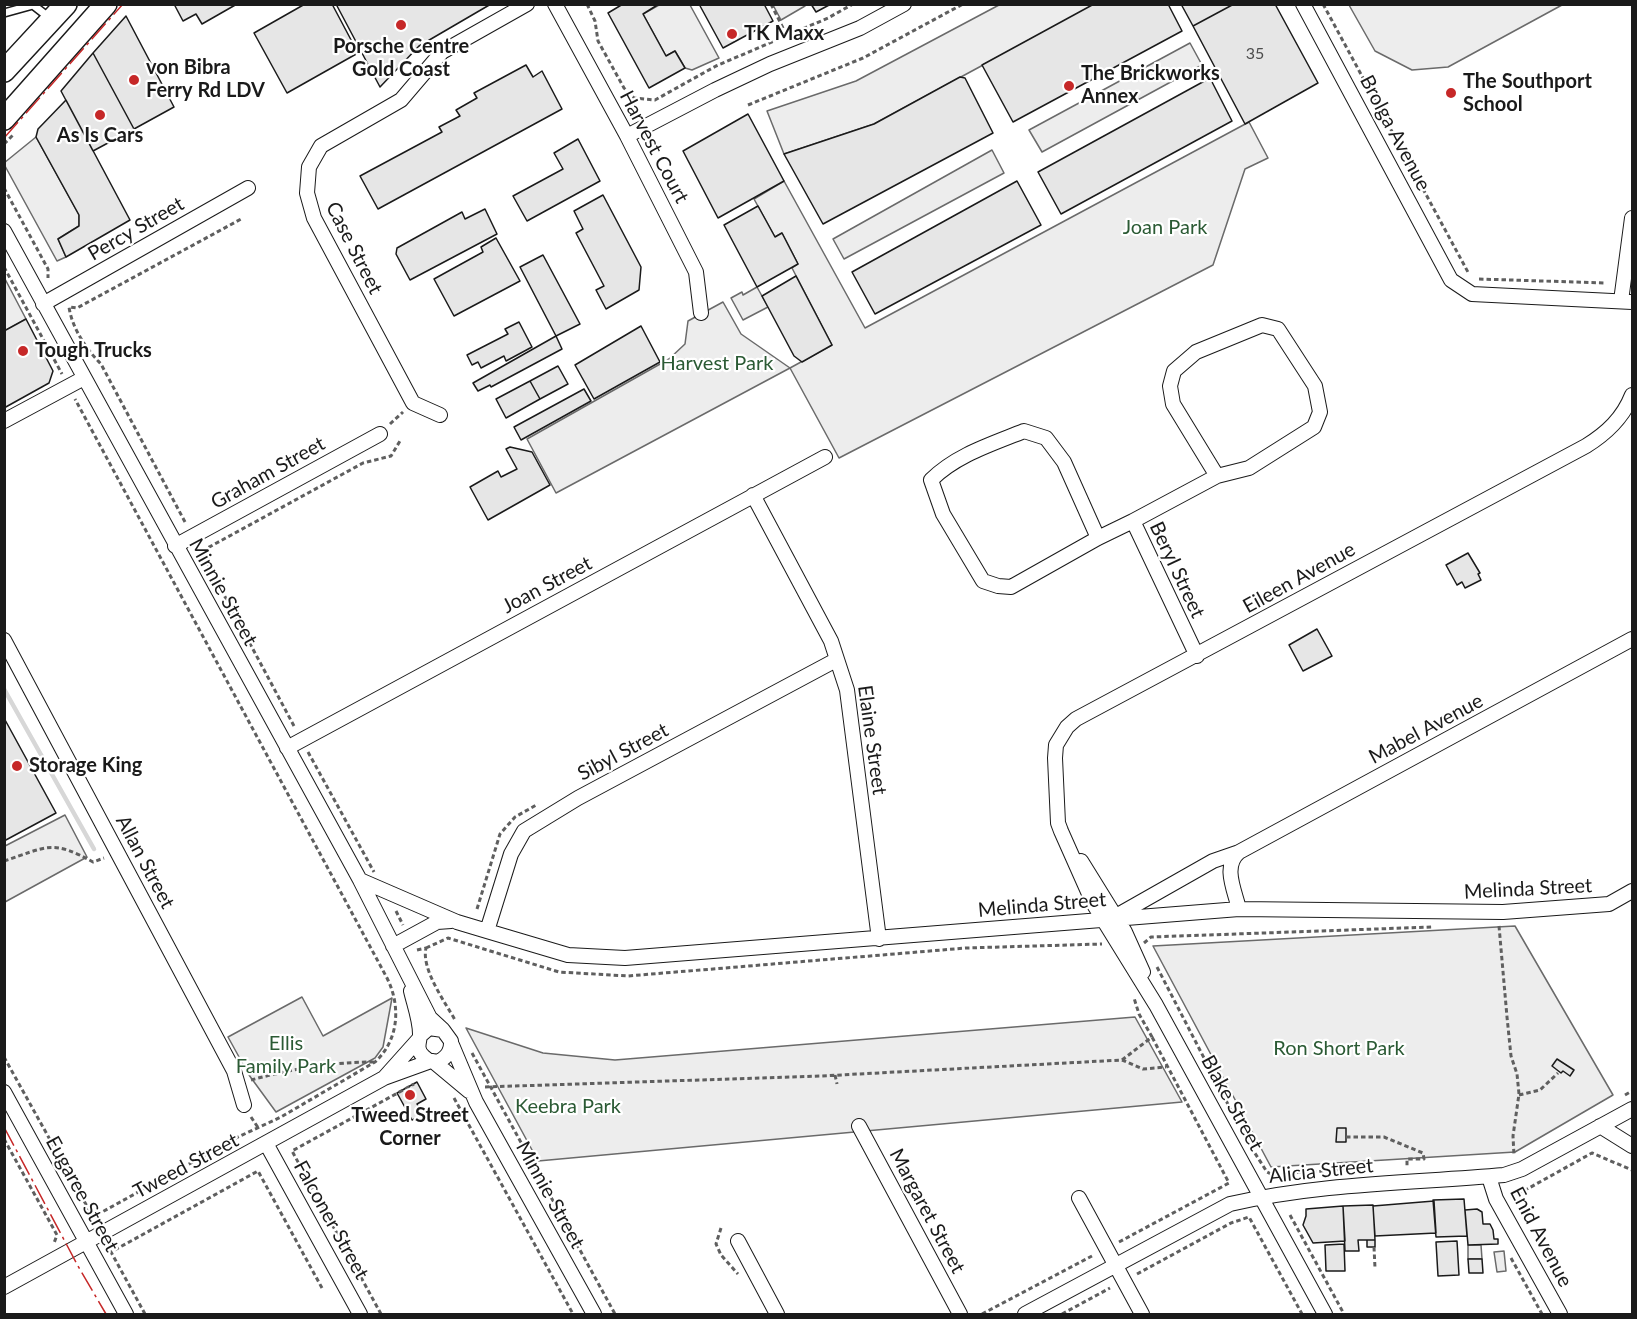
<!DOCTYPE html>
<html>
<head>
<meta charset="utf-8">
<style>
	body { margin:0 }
	#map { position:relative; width:1637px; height:1319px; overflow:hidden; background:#fff; font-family:Lato,sans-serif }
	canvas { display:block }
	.frame { position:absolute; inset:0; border:6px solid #1a1a1a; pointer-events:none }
</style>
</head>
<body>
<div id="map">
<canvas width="1637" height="1319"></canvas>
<div class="frame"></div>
</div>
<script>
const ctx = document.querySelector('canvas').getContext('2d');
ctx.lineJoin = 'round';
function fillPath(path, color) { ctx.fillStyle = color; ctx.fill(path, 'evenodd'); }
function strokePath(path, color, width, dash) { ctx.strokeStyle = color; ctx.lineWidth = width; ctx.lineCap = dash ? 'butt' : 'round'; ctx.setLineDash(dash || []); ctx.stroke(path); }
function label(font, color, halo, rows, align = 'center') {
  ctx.font = font + ' Lato,sans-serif'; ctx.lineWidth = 4.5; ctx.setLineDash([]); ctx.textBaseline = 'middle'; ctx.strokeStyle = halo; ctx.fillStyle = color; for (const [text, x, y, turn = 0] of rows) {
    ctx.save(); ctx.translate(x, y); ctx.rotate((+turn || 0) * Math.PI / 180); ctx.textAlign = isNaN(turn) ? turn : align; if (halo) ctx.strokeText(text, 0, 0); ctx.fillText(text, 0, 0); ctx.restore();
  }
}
const built = new Path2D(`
	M659 5H690L719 58 692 70 685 68 675 51 666 56 643 14Z
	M773 5H804L805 6 781 20Z
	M999 5H1094L874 124 784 154 767 111 856 81Z
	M1349 5H1562L1448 67 1412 70 1375 51Z
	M1190 43 1202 65 1042 152 1029 130Z
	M1249 122 1268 158 1245 169 1213 265 839 458 790 368 556 493 527 439 669 359 685 344 688 321 723 302 741 334 790 368 832 345 792 268 798 264 782 233 775 237 754 199 784 181 865 328Z
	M36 137 79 215V226L58 239 66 257 57 261 5 166 4 163Z
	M992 150 1004 173 844 259 833 239Z
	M4 277 26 319 5 331H4Z
	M757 287 768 307 743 320 731 298 742 292 743 295Z
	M65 815 87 857 5 902V846Z
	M1515 926 1613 1095 1515 1152 1271 1167 1153 946Z
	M302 997 323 1036 392 998 383 1047 375 1058 276 1112 249 1075 228 1037Z
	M1135 1017 1182 1102 538 1161 466 1028 543 1053 615 1060Z
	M1468 1245H1481L1482 1259H1468Z
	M1504 1251 1506 1271 1497 1272 1494 1252Z`);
fillPath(built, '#ededed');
strokePath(built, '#6a6a6a', 1.5);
strokePath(new Path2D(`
	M4 689 94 849`), '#d7d7d7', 4.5);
const building = new Path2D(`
	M174 4H237L202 24 196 14 183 21Z
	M305 4H332L358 53 287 93 254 33Z
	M336 4H491L419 46 380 87Z
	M623 4H659L643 14 666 56 675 51 685 68 649 88 608 13Z
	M699 4H764L773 21 723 48Z
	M811 4H831L816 12Z
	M1094 4H1168L1182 31 1013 122 982 65Z
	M1181 4H1234L1193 26Z
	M1234 4H1275L1318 83 1245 124 1193 26Z
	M126 16 174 107 134 129 93 53Z
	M93 53 134 129 93 151 61 91Z
	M526 65 533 77 542 71 562 109 378 209 360 176 442 132 439 127 460 116 456 110 477 98 474 93Z
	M960 77 965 78 993 133 823 224 784 154 874 124Z
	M1210 78 1232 121 1061 214 1038 172Z
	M66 100 130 220 66 257 58 239 79 226V215L36 137 38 129Z
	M748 114 784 181 718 218 683 151Z
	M578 139 600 181 527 221 513 196 563 169 554 153Z
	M1017 181 1041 225 875 314 852 272Z
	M603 195 641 267 639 290 606 309 596 290 604 286 576 233 583 229 574 211Z
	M758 206 775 237 782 233 798 264 757 287 724 225Z
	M485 209 497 234 410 280 396 254 397 248 462 212 465 219Z
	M496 238 520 281 454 316 434 279 483 252 481 247Z
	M543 255 580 324 556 336 520 267Z
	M796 276 832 345 802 362 794 356 762 296Z
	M26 319 53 371 49 383 4 408V331Z
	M519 322 532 347 506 361 504 356 481 368 478 362 472 365 467 355 508 334 505 329Z
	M641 326 660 362 594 399 575 365Z
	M556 336 562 349 491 387 490 385 478 391 473 383Z
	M558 366 568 384 540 399 530 381Z
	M530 381 540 399 506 418 496 399Z
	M584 389 591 401 521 440 514 427Z
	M510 447 532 452 550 485 488 520 470 487 498 471 501 477 517 469 506 449Z
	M1468 553 1480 573 1478 574 1481 580 1465 588 1462 582 1457 585 1446 565Z
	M1317 629 1332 656 1303 671 1289 645Z
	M4 718 56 813 4 841Z
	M1557 1059 1574 1070 1570 1076 1563 1071 1561 1073 1552 1066Z
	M417 1082 426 1099 417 1104 423 1115 412 1120 397 1093Z
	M1337 1128H1346V1142H1336Z
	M1464 1199 1467 1236 1436 1237 1433 1200Z
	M1434 1201 1436 1233 1375 1236 1373 1206Z
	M1373 1205 1375 1240H1358L1359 1251H1345L1343 1206Z
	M1343 1206 1345 1241 1313 1243 1303 1225 1306 1216V1209Z
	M1477 1209 1482 1212 1483 1224H1490L1493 1230 1494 1239H1498V1244L1468 1245 1465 1210Z
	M1367 1240H1375V1247H1367Z
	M1457 1241 1459 1275 1438 1276 1436 1242Z
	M1344 1244 1345 1271H1326L1325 1245Z
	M1468 1259H1482L1483 1273H1469Z`);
fillPath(building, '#e6e6e6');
strokePath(building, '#1a1a1a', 1.5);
const service = new Path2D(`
	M4 13 33 5 51 19`);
const minor = new Path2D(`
	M555 4 627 136 696 272 701 313
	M1303 4 1451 280 1472 294 1632 302
	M627 136 715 90 770 64 860 28 904 4
	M4 231 360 880 430 1018 443 1030
	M1621 301 1632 218
	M43 304 248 188
	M440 415 413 403 314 218 307 193 309 167 321 146 401 100 442 52 527 4
	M4 421 84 378
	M753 495 831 641 847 690 879 939
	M1098 538 1064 462 1046 438 1024 431C992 444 956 455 931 480L943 514 983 581 998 586 1011 587 1098 538 1133 521
	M175 546 380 434
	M4 640 234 1071 244 1105
	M1197 656 1133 521 1217 476 1249 468 1314 427 1320 412 1315 386 1278 329 1262 325 1196 352 1174 371 1170 386 1173 404 1217 476
	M287 748 825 457
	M1081 861 1125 932 1143 972
	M360 880 457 922 487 931 568 955 625 958 1239 909 1503 912 1609 904 1632 891
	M1239 909C1235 891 1222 866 1239 852L1632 639
	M1116 916 1213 861 1239 852
	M487 931 511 854 524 831 578 798 836 660
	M393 946 437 922 451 921
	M411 991C414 1004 420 1020 420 1034 420 1042 415 1048 423 1056 436 1070 452 1056 451 1041L443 1030 429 1028 421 1035
	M452 1045 476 1102 594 1314
	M433 1061 469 1091
	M384 1078 418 1040
	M4 1092 126 1314
	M859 1126 960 1314
	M1600 1126 1632 1146
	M267 1145 360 1314
	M1489 1177 1496 1199 1560 1314
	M1079 1198 1142 1314
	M738 1241 777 1314
	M4 1287 384 1078 431 1061
	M1025 1314 1230 1204C1320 1183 1413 1183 1504 1175L1522 1169 1632 1109
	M1325 1314 1156 1005 1093 903 1061 831 1058 823 1055 758 1056 745 1067 727 1076 719 1586 446C1607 433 1623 418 1632 395`);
const primary = new Path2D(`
	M4 71 66 4
	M4 119 106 4`);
strokePath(service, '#1a1a1a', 10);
strokePath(minor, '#1a1a1a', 16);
strokePath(primary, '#1a1a1a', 24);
strokePath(new Path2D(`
	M587 4 595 21 598 41 624 88 634 98 655 100 716 66 828 18 853 4
	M771 4 787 36
	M1323 4 1469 274
	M748 105 863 58 963 4
	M4 144 14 134
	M4 188 48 269V278
	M4 267 62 374
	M1479 279 1606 283
	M390 424 403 412
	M185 522 101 364C86 349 72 328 69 307L77 308 243 218
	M200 550 294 726
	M202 551 363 463 391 456 400 441
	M308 752 374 872
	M4 861C47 847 52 839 93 862L104 858
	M477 909 500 834 515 817 538 804
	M396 911 403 925
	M1499 926 1507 1017 1511 1056 1517 1074 1519 1094 1513 1136 1514 1156
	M1144 943 1151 937 1432 927
	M426 948 448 938 559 972 628 976 966 948 1102 944
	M417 950 426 948C421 969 445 1002 455 1020
	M1157 967 1234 1116
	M472 1053 615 1314
	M4 1057 93 1217 238 1137 281 1117 375 1062C399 1040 401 1006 387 978L75 399
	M1122 1060 1152 1037 1139 1014 1134 998
	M835 1075 837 1084
	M251 1080C291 1069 333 1062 374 1062
	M485 1087 821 1076 1122 1060 1143 1069 1166 1067
	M1519 1095 1540 1090 1558 1073
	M1625 1095 1632 1091
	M454 1098 573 1314
	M251 1117 259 1129
	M1346 1137H1384L1423 1153 1424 1159H1407V1167
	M4 1139 57 1235 54 1243
	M1251 1147 1267 1172 1271 1174 1363 1169
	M1511 1198 1592 1153 1632 1170
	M1290 1215 1344 1314
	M721 1228 716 1244 721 1255 738 1274
	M1119 1242 1229 1183 1152 1037
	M1374 1247 1375 1268
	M1511 1258 1542 1314
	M1137 1274 1231 1223 1249 1217 1302 1314
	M145 1314 111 1252 258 1171 322 1288
	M381 1314 292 1151 414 1084
	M982 1314 1092 1256
	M1062 1314 1110 1288`), '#5f5f5f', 3, [4.5, 3]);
strokePath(service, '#fff', 7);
strokePath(minor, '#fff', 14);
strokePath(primary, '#fff', 21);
strokePath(new Path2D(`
	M4 138 123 4
	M4 1127 78 1266 106 1314`), '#c62828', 1.5, [21, 4.5, 3, 4.5]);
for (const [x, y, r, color] of [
	[401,25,6,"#c62828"],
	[732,34,6,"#c62828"],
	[134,80,6,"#c62828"],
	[1069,86,6,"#c62828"],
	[1451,93,6,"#c62828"],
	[100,115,6,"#c62828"],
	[23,351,6,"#c62828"],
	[17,766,6,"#c62828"],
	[410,1095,6,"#c62828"]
]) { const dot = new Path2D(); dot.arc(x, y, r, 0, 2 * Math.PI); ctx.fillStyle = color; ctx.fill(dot); strokePath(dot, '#fff', 2); }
label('16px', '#4d4d4d', null, [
	["35",1255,54]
]);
label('bold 20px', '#1a1a1a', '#fff', [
	["TK Maxx",744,34],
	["Porsche Centre",401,47,"center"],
	["Gold Coast",401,70,"center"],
	["von Bibra",146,68],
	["Ferry Rd LDV",146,91],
	["The Brickworks",1081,74],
	["Annex",1081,97],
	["The Southport",1463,82],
	["School",1463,105],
	["As Is Cars",100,136,"center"],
	["Tough Trucks",35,351],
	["Storage King",29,766],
	["Tweed Street",410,1116,"center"],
	["Corner",410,1139,"center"]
], 'left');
label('20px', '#1a1a1a', '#fff', [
	["Brolga Avenue",1395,133,62],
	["Harvest Court",654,147,62],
	["Percy Street",136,229,-30],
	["Case Street",354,248,63],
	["Graham Street",268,473,-29],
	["Beryl Street",1177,570,65],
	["Eileen Avenue",1299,578,-29],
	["Joan Street",547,585,-28],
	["Minnie Street",223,592,61],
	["Mabel Avenue",1426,729,-28],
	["Elaine Street",872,740,82],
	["Sibyl Street",623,752,-28],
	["Allan Street",145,862,62],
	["Melinda Street",1528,889,-3],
	["Melinda Street",1042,905,-5],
	["Blake Street",1232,1103,61],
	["Tweed Street",186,1166,-28],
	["Alicia Street",1321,1171,-6],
	["Eugaree Street",82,1194,61],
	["Minnie Street",550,1195,61],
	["Margaret Street",927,1211,62],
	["Falconer Street",331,1220,61],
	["Enid Avenue",1541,1237,62]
]);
label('20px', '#2b5a34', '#fff', [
	["Joan Park",1165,228],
	["Harvest Park",717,364],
	["Ellis",286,1044],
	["Family Park",286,1067],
	["Ron Short Park",1339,1049],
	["Keebra Park",568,1107]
]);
</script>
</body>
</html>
